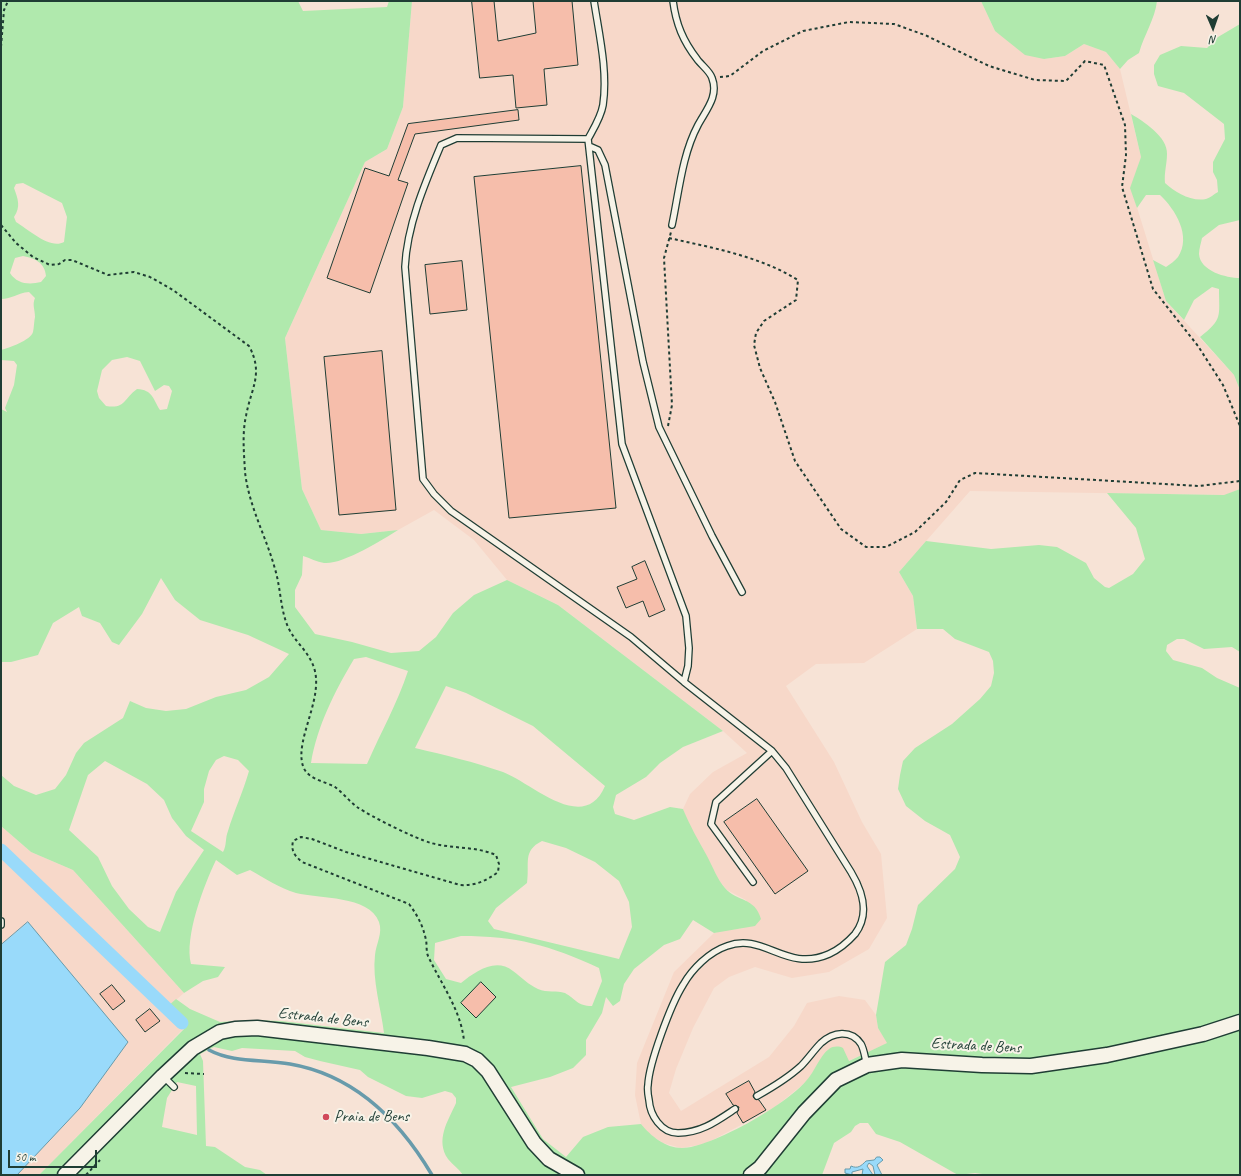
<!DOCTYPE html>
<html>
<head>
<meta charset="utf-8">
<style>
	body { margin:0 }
	#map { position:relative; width:1241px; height:1176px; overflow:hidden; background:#f7e3d6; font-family:Caveat,sans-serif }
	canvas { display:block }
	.frame { position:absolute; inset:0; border:2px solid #1f3d34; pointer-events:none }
	.north { position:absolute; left:1193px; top:8px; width:40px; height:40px; -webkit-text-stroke:3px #f7f3e8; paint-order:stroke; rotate:178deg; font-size:11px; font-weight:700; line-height:16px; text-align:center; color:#1f3d34 }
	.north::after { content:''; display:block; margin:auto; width:14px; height:18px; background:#1f3d34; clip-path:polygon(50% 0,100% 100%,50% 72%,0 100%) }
	.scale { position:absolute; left:8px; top:1150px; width:89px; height:18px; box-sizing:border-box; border:2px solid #1f3d34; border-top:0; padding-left:5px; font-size:12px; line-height:14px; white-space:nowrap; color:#1f3d34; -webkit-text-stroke:3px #f7f3e8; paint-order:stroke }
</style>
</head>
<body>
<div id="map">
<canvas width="1241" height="1176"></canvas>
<div class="frame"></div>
<div class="north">N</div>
<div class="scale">50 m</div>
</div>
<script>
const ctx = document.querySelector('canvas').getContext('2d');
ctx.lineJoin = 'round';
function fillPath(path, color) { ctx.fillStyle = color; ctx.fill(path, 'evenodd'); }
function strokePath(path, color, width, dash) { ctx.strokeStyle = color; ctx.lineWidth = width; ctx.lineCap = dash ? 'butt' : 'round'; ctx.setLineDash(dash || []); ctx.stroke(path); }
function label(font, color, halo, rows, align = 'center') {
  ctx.font = font + ' Caveat,sans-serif'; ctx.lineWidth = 4; ctx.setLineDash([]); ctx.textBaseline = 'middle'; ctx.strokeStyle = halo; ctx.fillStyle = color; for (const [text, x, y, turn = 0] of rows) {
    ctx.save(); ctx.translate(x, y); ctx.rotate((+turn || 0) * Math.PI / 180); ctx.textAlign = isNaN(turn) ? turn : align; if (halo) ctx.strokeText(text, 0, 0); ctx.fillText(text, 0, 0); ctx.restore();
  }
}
fillPath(new Path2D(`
	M412 1H981L995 31 1044 59 1065 56 1084 44 1106 52 1120 69 1141 157 1131 188 1166 301 1234 375 1240 390V489L1225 495 970 491 899 572 913 596 917 629 864 663 816 664 786 686 834 762 862 822 881 854 887 918 869 949 829 972 792 978 755 967 729 977 714 988 693 1028 676 1069 669 1093 681 1111 769 1057 794 1026 807 1003 839 996 865 1000 876 1015 878 1028 888 1043 848 1061 829 1049 806 1082 775 1107 705 1144 681 1148 663 1143 649 1134 641 1124 635 1095 637 1063 674 972 714 933 726 930 744 928 746 900 727 890 720 882 690 828 683 809 690 794 713 772 747 753 723 731 558 605 507 580 474 540 434 510 398 530 361 534 321 530 302 489 285 338 365 162 387 149 403 107Z
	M1 826 31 852 73 870 184 993 169 1006 187 1025 39 1175H1Z`), '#f7d8c9');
fillPath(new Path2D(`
	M1 1H298L303 11 387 7 389 1H412L403 107 387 149 365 162 285 338 302 489 321 530 361 534 398 530C382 540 342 565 324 563 317 562 310 558 303 556L302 575 295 590V607L315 634 352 642 391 653 419 651 436 637 453 613 474 595 507 580 558 605 723 731 683 747 660 763 646 777 616 795 613 807 615 814 634 820 670 807 683 809C690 826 698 840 707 856 713 867 717 879 725 888 737 902 755 897 761 919L755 926 714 933 693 920 680 939 664 945 634 969 624 984 620 1001 613 1006 606 997 602 1013 586 1040V1055L573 1068 550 1077 511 1087 543 1139 566 1157 583 1137 608 1127 641 1124C651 1136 665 1148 682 1148 711 1148 787 1104 806 1081 814 1073 820 1055 829 1049 833 1046 839 1046 843 1048L849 1061 887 1043 878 1028 876 1015 885 962 906 945 912 929 918 905 955 869 960 857 950 835 925 821 906 806 898 789 900 775 903 761 915 748 952 724 980 699 991 686 994 673 993 661 989 652 955 639 943 629H917L913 596 899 572 926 541 991 549 1039 545 1057 547 1086 563 1094 578 1105 587 1109 588 1133 574 1145 559 1136 528 1107 493 1224 495 1240 489V652L1232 647 1204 649 1184 639H1177L1167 645 1166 651 1173 660 1202 668 1217 678 1240 688V1175H990L975 1173 958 1175 900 1142 876 1134 868 1123H860L855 1126 851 1132 834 1143 822 1175H463C459 1169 453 1165 448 1159 435 1140 448 1121 456 1103V1098L452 1093 445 1091 422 1098 406 1096 368 1077 360 1070 320 1061 305 1057 295 1051 242 1048 232 1051 214 1047 200 1054 203 1061 206 1146 215 1147 245 1167 260 1170 267 1175H39L187 1026 167 1007 176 999 190 1009 220 1022 253 1020 281 1021 384 1033C381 1008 372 980 375 955 376 944 383 933 379 922 369 895 319 899 296 893 280 888 264 878 250 870L237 875 216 860C204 885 184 937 191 964L225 967 218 977 203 981 184 993 73 870 31 852 1 826V775L14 786 36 795 55 789 66 775 76 753 84 743 123 718 130 701 146 708 166 711 186 709 216 697 246 690 269 677 289 654 248 635 200 620 175 600 161 578 142 614 119 645 112 642 100 623 82 616 79 607 53 623 38 655 11 662H1V409L7 412 5 408 14 385 17 365 14 361 1 360V350C9 348 31 340 33 332 34 328 34 321 35 317 35 309 32 305 35 298L29 292C17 293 12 299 1 299ZM23 183 62 203 67 217 64 242C50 250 28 229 16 222L14 217C21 207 18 199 14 188L16 184ZM23 256C35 258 45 263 46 276L41 282C29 285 17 284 10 273L15 258ZM127 357 140 361 155 391 164 385 169 386 172 391 167 409 160 410C153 399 153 390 137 389 123 399 126 409 106 406L99 398 97 391 102 370 112 360ZM366 657 408 671C397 704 381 732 367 764L311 763C317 726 335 691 354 659ZM446 686 466 693 533 726 605 786C584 835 532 783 503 772 474 762 445 755 415 748ZM224 756 238 760 249 771C243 792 234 811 228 831 225 838 227 845 223 852L191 831 204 802V789L209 771 216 760ZM105 761 147 784 164 800 172 818 186 836 204 850 176 892 160 932 148 927 129 909 112 886 98 857 69 830 88 775ZM542 841 566 848 595 862 619 881 629 902 632 927 619 959 494 929 488 921 496 908 527 883C530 863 522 851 542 841ZM461 936C517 936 549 945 599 968L602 981 592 1006C577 1006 576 999 565 993 557 990 547 993 538 989 529 985 521 977 513 971 495 957 475 972 461 983L446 979 434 960 435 943ZM177 1082 196 1086 197 1135 162 1127 167 1098Z
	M981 1H1157C1155 19 1144 35 1139 53L1128 60 1120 69 1106 52 1084 44 1065 56 1044 59 1025 55 995 31Z
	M1240 24V220L1219 225 1202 238C1201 243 1199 249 1199 254 1200 271 1226 278 1240 278V390L1234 375 1200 337C1223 319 1219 317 1219 289L1212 287 1194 300 1184 320 1166 301 1153 260 1166 267C1170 264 1175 261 1178 257 1192 236 1175 209 1160 195H1146L1137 208 1130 188 1141 157 1131 114C1143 121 1168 137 1167 154 1167 164 1164 172 1165 183 1175 192 1191 202 1206 199 1210 198 1214 194 1218 192L1217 180 1213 172V162L1225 139 1224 124 1184 93 1158 86 1154 74V65L1160 55 1181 46 1207 48 1218 37Z`), '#b0e9ad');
const water = new Path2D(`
	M28 922 128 1042 80 1108 17 1175H1V945Z
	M877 1157H880L883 1160 877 1165 882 1175H875L873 1166 869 1163 867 1166 873 1175H862L863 1169 852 1172V1175L845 1173V1169H850L851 1166C858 1169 861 1166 866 1161L874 1160Z`);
fillPath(water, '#99dafa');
strokePath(water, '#689bab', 1);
strokePath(new Path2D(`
	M209 1050C233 1063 263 1059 290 1064 354 1075 400 1121 432 1175`), '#689bab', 3.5);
strokePath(new Path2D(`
	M1 850 182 1023`), '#99dafa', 13);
const building = new Path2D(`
	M472 1H494L498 41 536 33 533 1H572L578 65 544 69 547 105 516 108 513 75 480 78Z
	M518 110 519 120 415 134 398 180 408 183 370 293 327 278 365 168 389 176 408 124Z
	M581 166 616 508 509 518 474 177Z
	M462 261 467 310 430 314 425 265Z
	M382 351 396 510 339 515 324 357Z
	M645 561 665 610 649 617 643 601 626 608 617 587 637 579 632 567Z
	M757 799 808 871 775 894 724 822Z
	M481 982 496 997 476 1018 461 1003Z
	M112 985 125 1001 113 1010 100 994Z
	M150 1009 160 1021 145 1032 136 1020Z
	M749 1081 755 1092 753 1096 754 1098 759 1100 766 1110 743 1123 737 1113 739 1107 733 1105 726 1094Z`);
fillPath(building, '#f6beab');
strokePath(building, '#1f3d34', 1);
const service = new Path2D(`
	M457 138 588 139 622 444 686 616 689 648 688 666 684 682 631 637 451 511 434 494 423 479 405 267C407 225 425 183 441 145Z
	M588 139C594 128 601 117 603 105 608 71 599 34 594 1
	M589 146 598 150 605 165 643 362 659 427 712 536 742 592
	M672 225C679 192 682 155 698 125 706 110 719 96 712 78 710 71 701 65 697 59 683 41 676 24 673 1
	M684 682 772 751 786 768 851 872C863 892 870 914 855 934 847 943 840 949 829 954 786 973 764 932 727 946 709 952 692 969 683 985 671 1004 649 1063 648 1085 647 1090 648 1095 649 1100 650 1115 661 1133 678 1133 701 1133 717 1121 735 1109
	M753 882 711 824 716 802 772 751
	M1 921V925
	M163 1076 174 1087
	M757 1096C773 1087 788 1078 801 1066 808 1059 814 1050 821 1043 833 1032 851 1029 861 1044 864 1049 865 1058 867 1065`);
const tertiary = new Path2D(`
	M65 1175 163 1076 193 1048 220 1032 235 1029 257 1028 428 1048 465 1054 477 1060 488 1071 534 1143 549 1159 577 1175
	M751 1175 760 1168 804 1113 836 1080 867 1065 902 1060 982 1065 1031 1066 1107 1055 1203 1034 1240 1022`);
strokePath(service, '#1f3d34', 8);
strokePath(tertiary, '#1f3d34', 17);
strokePath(new Path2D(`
	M1 47 4 10 8 1
	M720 77 730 76 763 51 803 31 849 22 894 24 925 35 989 66 1035 80 1066 81 1085 61 1104 65 1125 125 1126 155 1122 187 1153 289 1198 346 1223 385 1240 426
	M1 225 16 243 33 257 50 265 59 264 65 260H72L108 275 134 272 150 277 173 290 249 346C264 374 251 388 246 416 242 434 244 453 245 472 249 507 266 536 275 569 281 589 280 608 288 627 295 642 307 650 313 665 326 696 294 739 303 766 307 779 324 781 335 787 343 793 349 801 357 807 372 817 414 838 431 843 453 849 475 846 496 855L499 864 498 872C486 881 475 886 460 885L346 852 312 839 301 837 293 841C291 851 294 855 302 862L409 904C418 916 423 926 426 940 427 945 426 951 428 956 441 984 461 1010 464 1041
	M669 238C713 248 759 256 798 280L796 300 764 321 756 333 754 345 760 368 775 402 795 461 841 529 866 547H886L915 532 946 502 960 480 975 473 1199 486 1240 481
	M668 426 672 405 664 258 671 232
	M185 1073 204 1074
	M86 1175 100 1160`), '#1f3d34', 2, [3, 3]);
strokePath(service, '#f7f3e8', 5.5);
strokePath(tertiary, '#f7f3e8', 14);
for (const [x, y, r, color] of [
	[326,1117,4,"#d1495b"]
]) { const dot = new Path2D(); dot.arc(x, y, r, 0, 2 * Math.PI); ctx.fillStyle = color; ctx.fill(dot); strokePath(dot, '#f7f3e8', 1.5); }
label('16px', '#1f3d34', '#f7f3e8', [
	["Estrada de Bens",323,1018,6],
	["Estrada de Bens",976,1046,3]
]);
label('16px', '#1f3d34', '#f7f3e8', [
	["Praia de Bens",334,1117]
], 'left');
</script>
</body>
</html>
